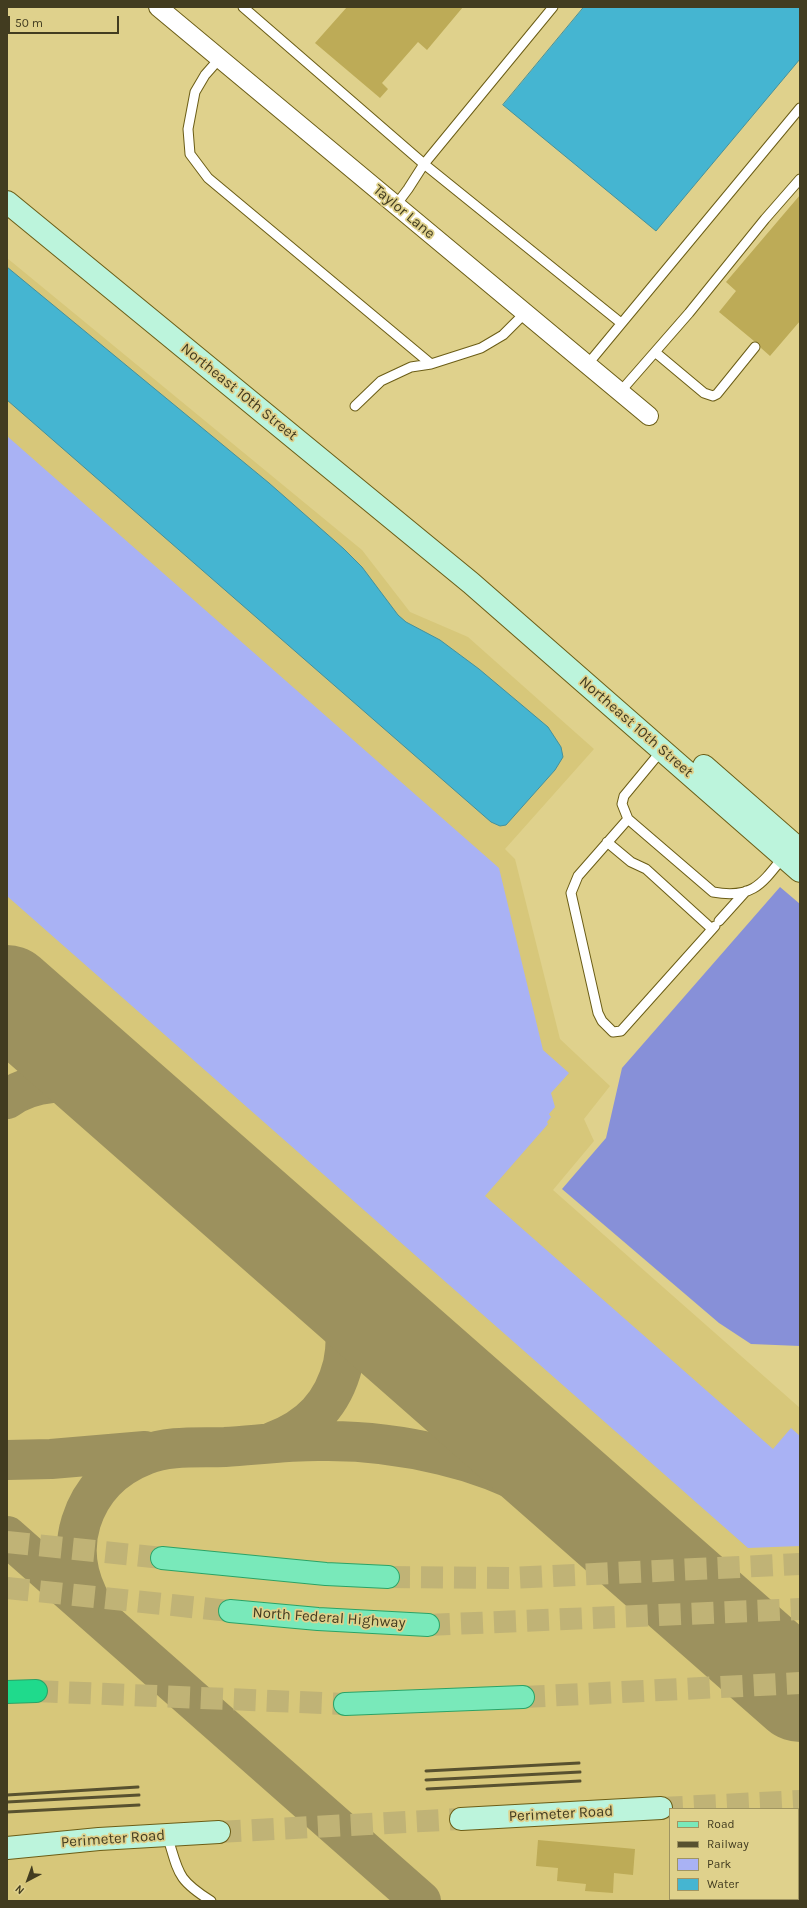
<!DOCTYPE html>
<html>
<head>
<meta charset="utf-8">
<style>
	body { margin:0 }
	#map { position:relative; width:807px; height:1908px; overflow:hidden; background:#dfd18c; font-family:Karla,sans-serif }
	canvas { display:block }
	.frame { position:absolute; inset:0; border:8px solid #423c20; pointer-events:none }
	.legend { position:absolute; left:669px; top:1808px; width:130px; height:92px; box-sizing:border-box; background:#dfd18c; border:1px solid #a09561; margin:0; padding:5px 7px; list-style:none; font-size:12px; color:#423c20 }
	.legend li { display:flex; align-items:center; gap:8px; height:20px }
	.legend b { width:20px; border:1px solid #a09561 }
	.north { position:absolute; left:8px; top:1860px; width:40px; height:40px; -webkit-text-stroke:3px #dfd18c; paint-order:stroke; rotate:221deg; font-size:11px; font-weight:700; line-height:16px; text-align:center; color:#423c20 }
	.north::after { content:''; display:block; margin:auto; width:14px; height:18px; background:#423c20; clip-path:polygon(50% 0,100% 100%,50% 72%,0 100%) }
	.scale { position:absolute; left:8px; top:16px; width:111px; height:18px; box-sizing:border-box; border:2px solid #423c20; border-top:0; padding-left:5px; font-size:12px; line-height:14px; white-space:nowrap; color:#423c20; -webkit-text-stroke:3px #dfd18c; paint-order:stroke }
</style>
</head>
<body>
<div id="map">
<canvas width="807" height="1908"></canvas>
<div class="frame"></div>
<ul class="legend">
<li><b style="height:5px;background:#79e9ba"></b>Road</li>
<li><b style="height:5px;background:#58512f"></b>Railway</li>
<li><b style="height:11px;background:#a9b2f4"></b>Park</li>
<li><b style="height:11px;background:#45b5d1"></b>Water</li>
</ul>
<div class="north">N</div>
<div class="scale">50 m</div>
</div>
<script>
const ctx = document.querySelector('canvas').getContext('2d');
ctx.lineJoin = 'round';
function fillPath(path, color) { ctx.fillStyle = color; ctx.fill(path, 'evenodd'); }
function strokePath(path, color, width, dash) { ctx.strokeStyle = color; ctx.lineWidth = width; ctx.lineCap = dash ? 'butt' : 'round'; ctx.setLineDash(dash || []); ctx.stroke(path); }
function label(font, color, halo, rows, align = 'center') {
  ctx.font = font + ' Karla,sans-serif'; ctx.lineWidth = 3.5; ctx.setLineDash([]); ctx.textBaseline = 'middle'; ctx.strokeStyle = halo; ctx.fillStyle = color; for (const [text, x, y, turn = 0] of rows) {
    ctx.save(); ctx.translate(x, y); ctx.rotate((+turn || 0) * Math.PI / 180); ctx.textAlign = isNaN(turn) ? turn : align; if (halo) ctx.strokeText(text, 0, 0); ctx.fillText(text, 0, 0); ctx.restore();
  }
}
fillPath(new Path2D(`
	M7 258 362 550 410 612 468 637 594 749 505 849 515 859 560 1039 610 1086 584 1119 594 1141 553 1190 800 1408V1901H7ZM670 1809H798V1899H670Z`), '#d7c77a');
fillPath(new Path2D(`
	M7 436 499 868 543 1050 569 1073 551 1093 555 1107 549 1114 551 1117 547 1122 548 1124 485 1196 773 1449 791 1428 800 1436V1546L748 1548 7 896Z`), '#a9b2f4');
fillPath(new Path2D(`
	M780 887 800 904V1346L751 1344 719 1323 562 1189 606 1138 622 1068Z`), '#8790d8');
const water = new Path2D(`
	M584 7H800V59L656 231 503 105Z
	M7 267 269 483 344 549 362 567 398 615 406 622 440 640 479 669 548 727 561 747 563 757 555 770 506 825 500 826 491 822 7 400Z`);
fillPath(water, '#45b5d1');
strokePath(water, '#44919c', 1);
strokePath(new Path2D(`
	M7 995 10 997
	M7 1099C32 1081 70 1078 99 1089 116 1096 132 1107 147 1118
	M272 1442C310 1428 333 1404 343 1364 346 1349 347 1332 343 1316 337 1294 319 1275 305 1257
	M7 1460 51 1459 145 1451
	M7 1536 421 1901
	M101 1619C81 1589 70 1558 81 1522 91 1490 114 1467 145 1455 169 1445 200 1448 225 1447 256 1445 287 1441 318 1441 360 1440 401 1445 442 1455 525 1474 583 1516 652 1562`), '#9c915e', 40);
strokePath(new Path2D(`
	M7 995 800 1692`), '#9c915e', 100);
fillPath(new Path2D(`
	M347 7H463L427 50 418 42 382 83 388 89 380 98 315 43Z
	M800 195V321L770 356 761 348 759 343 754 341 719 312 736 291 726 282Z
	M538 1840 635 1849 633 1875 614 1873 613 1893 585 1891 586 1884 557 1881 558 1868 536 1866Z`), '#bdab57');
strokePath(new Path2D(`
	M661 1808 800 1801
	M219 1832 461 1819`), '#c0b376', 22, [22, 11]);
strokePath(new Path2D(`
	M7 1542 162 1558
	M388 1577 511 1578 800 1564
	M7 1588 230 1611
	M428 1625 800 1609
	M36 1691 345 1704
	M523 1697 800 1683`), '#c0b376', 22, [22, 11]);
const lane = new Path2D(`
	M243 7 424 164 621 323
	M220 58 205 75 195 92 188 129 190 154 208 178 431 364
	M396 205 408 189 424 164 553 7
	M655 352 704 393 713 396 717 394 755 347
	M587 365 800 108
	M620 392 689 313 765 219 800 179
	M355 406 381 381 411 367 431 364 481 348 503 335 524 314
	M662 750 624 796 622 804 628 819 713 892C752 899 761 885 784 856
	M628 819 578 876 571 893 598 1013 602 1021 613 1032 621 1031 715 926
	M607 842 631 862 646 869 712 929
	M719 921 746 891
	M167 1835C179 1873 176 1879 211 1901`);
const street = new Path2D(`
	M158 7 649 416`);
const secondary = new Path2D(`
	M7 202 471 583 800 871
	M704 766 800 850
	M461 1819 661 1808
	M7 1848 99 1839 219 1832`);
const primary = new Path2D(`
	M162 1558 326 1574 388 1577
	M230 1611 318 1619 428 1625
	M345 1704 523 1697`);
const highway = new Path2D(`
	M7 1692 36 1691`);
strokePath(lane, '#6b5d16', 11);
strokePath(street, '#6b5d16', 20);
strokePath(secondary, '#6b5d16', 24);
strokePath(primary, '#2ba366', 24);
strokePath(highway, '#2ba366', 24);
strokePath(lane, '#fff', 9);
strokePath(street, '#fff', 18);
strokePath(secondary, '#bcf4dc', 22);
strokePath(primary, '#79e9ba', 22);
strokePath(highway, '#1fda8c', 22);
strokePath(new Path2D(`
	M426 1771 579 1763
	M426 1780 580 1772
	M427 1789 580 1781
	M7 1795 138 1787
	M7 1802 139 1795
	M7 1812 139 1805`), '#58512f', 3);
label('15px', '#423c20', '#dfd18c', [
	["Taylor Lane",404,212,40],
	["Northeast 10th Street",239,392,39],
	["Northeast 10th Street",636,727,41],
	["North Federal Highway",329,1618,4],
	["Perimeter Road",561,1814,-3],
	["Perimeter Road",113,1839,-4]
]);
</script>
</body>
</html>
